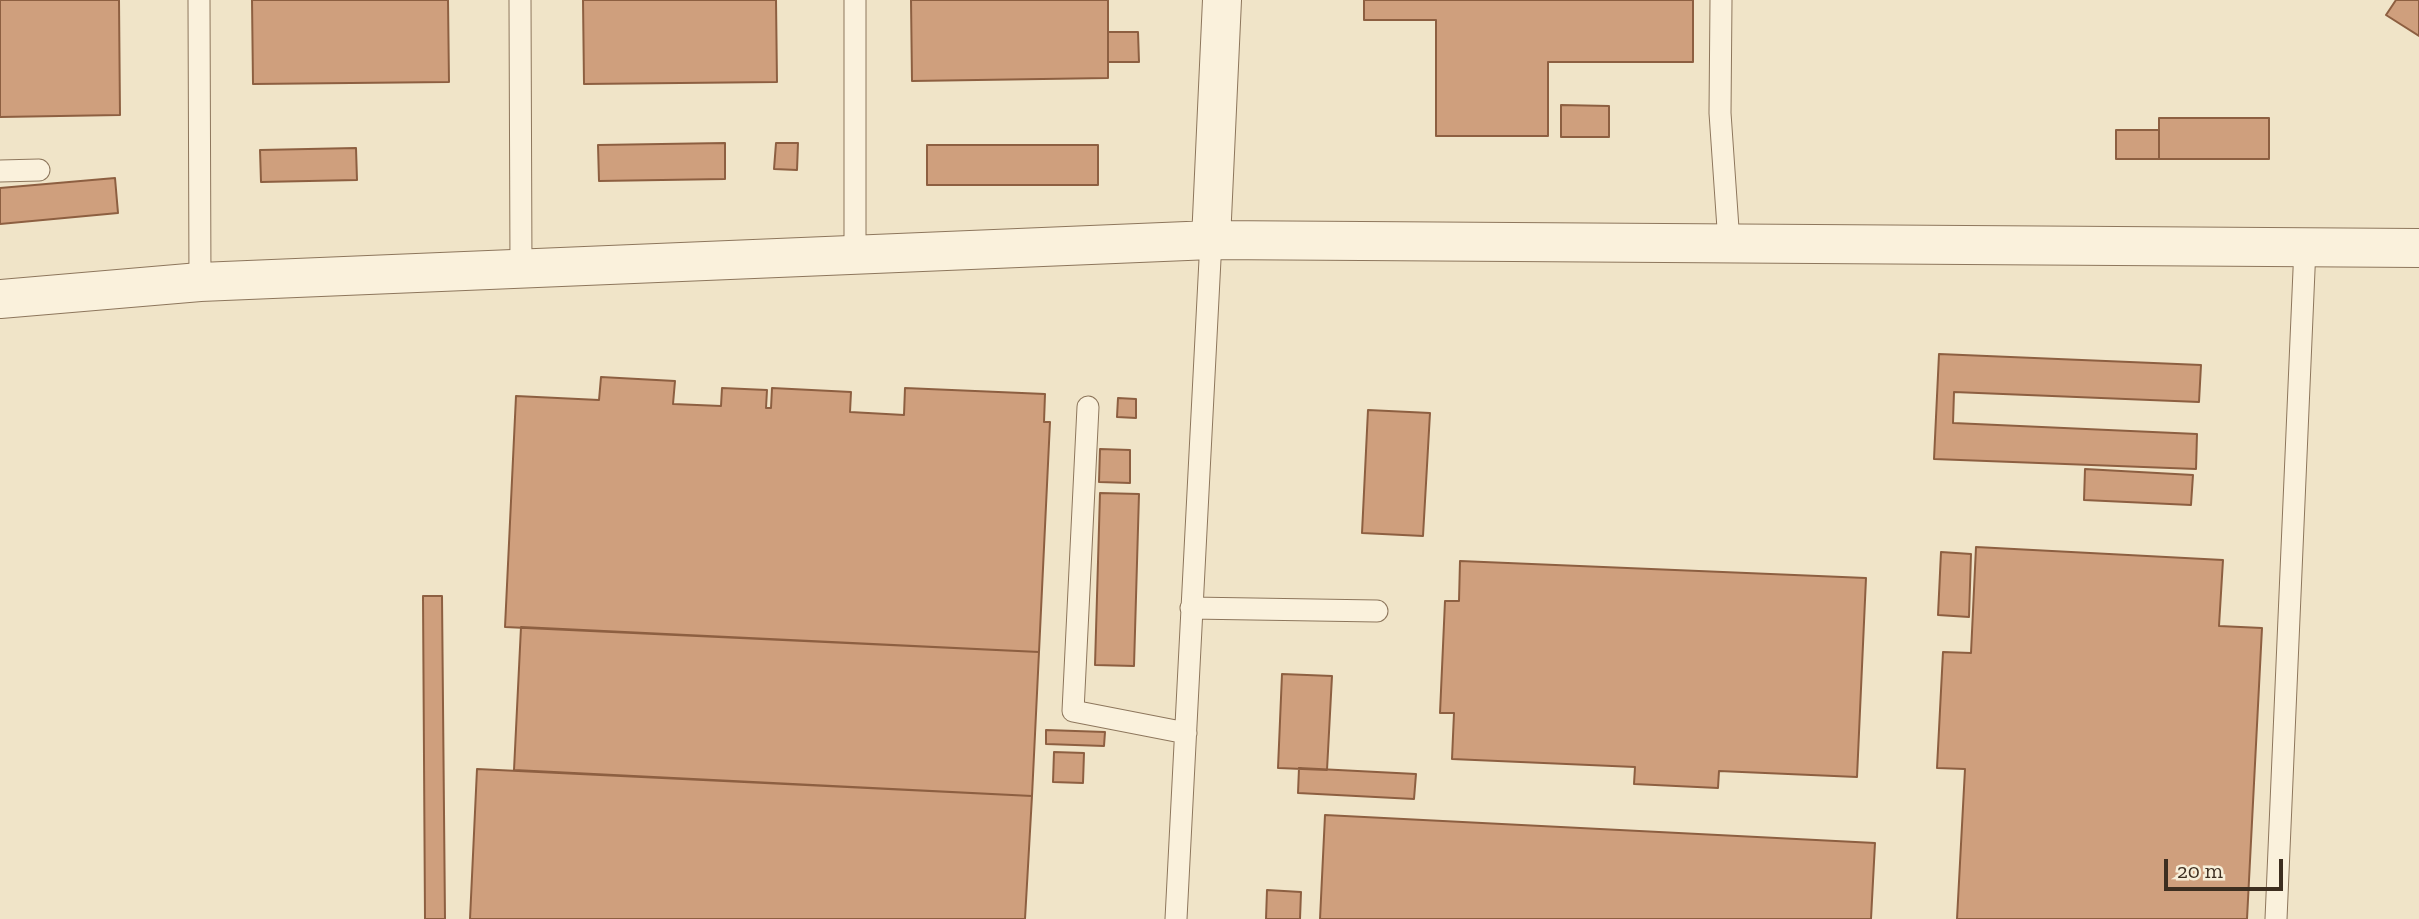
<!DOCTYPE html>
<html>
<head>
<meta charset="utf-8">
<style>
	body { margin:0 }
	#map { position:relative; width:2419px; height:919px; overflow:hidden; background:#f0e4c8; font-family:"Zilla Slab",serif }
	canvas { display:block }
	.scale { position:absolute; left:2164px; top:859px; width:119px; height:32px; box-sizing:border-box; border:4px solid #3d2e20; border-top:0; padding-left:9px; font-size:21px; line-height:24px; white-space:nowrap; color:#3d2e20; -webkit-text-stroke:5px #f7eed8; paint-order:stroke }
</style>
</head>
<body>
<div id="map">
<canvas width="2419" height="919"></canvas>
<div class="scale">20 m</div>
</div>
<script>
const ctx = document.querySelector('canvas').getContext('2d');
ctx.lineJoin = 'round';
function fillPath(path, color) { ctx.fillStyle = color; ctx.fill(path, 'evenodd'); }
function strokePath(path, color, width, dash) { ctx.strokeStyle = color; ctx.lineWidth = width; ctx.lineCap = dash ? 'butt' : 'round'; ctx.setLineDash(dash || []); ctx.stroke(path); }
const building = new Path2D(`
	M0 0H119L120 115 0 117Z
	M252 0H448L449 82 253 84Z
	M583 0H776L777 82 584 84Z
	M911 0H1108V78L912 81Z
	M1364 0H1693V62H1548V136H1436V20H1364Z
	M2396 0H2419V36L2386 15Z
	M1108 32H1138L1139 62H1108Z
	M1561 105 1609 106V137H1561Z
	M2159 118H2269V159H2159Z
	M2116 130H2159V159H2116Z
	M725 143V179L599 181 598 145Z
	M776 143H798L797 170 774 169Z
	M927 145H1098V185H927Z
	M356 148 357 180 261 182 260 150Z
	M115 178 118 213 0 224V188Z
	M1939 354 2201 365 2199 402 1954 392 1953 423 2197 434 2196 469 1934 459Z
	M601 377 675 381 673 404 721 406 722 388 767 390 766 408H771L772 388 851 392 850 412 904 415 905 388 1045 394 1044 422H1050L1039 652 505 627 516 396 599 400Z
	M1118 398 1136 399V418L1117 417Z
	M1368 410 1430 413 1423 536 1362 533Z
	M1100 449 1130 450V483L1099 482Z
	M2085 469 2193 475 2191 505 2084 500Z
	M1100 493 1139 494 1134 666 1095 665Z
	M1976 547 2223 560 2219 626 2262 628 2247 919H1957L1965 769 1937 768 1943 652 1971 653Z
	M1941 552 1971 554 1969 617 1938 615Z
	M1460 561 1866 578 1857 777 1719 771 1718 788 1634 784 1635 767 1452 759 1454 713H1440L1445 601H1459Z
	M423 596H442L445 919H425Z
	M521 627 1039 652 1032 796 514 770Z
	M1282 674 1332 676 1327 770 1278 768Z
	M1046 730 1105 732 1104 746 1046 744Z
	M1054 752 1084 753 1083 783 1053 782Z
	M1299 768 1416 774 1414 799 1298 793Z
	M477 769 1032 796 1025 919H470Z
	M1325 815 1875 843 1871 919H1320Z
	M1267 890 1301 892 1300 919H1266Z`);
fillPath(building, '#cf9f7d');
strokePath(building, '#8d5f41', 2);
const service = new Path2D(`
	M199 0 200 282
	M520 0 521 268
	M855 0V255
	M1721 0 1720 113 1729 243
	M0 171 39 170
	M1088 407 1073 711 1186 733
	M1191 608 1377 611
	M1176 919 1211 240
	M2276 919 2305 247`);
const minor = new Path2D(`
	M1211 240 1222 0
	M0 299 200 282 1211 240 2419 248`);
strokePath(service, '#8d765c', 23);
strokePath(minor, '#8d765c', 40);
strokePath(service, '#faf1dc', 21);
strokePath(minor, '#faf1dc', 38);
</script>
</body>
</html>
